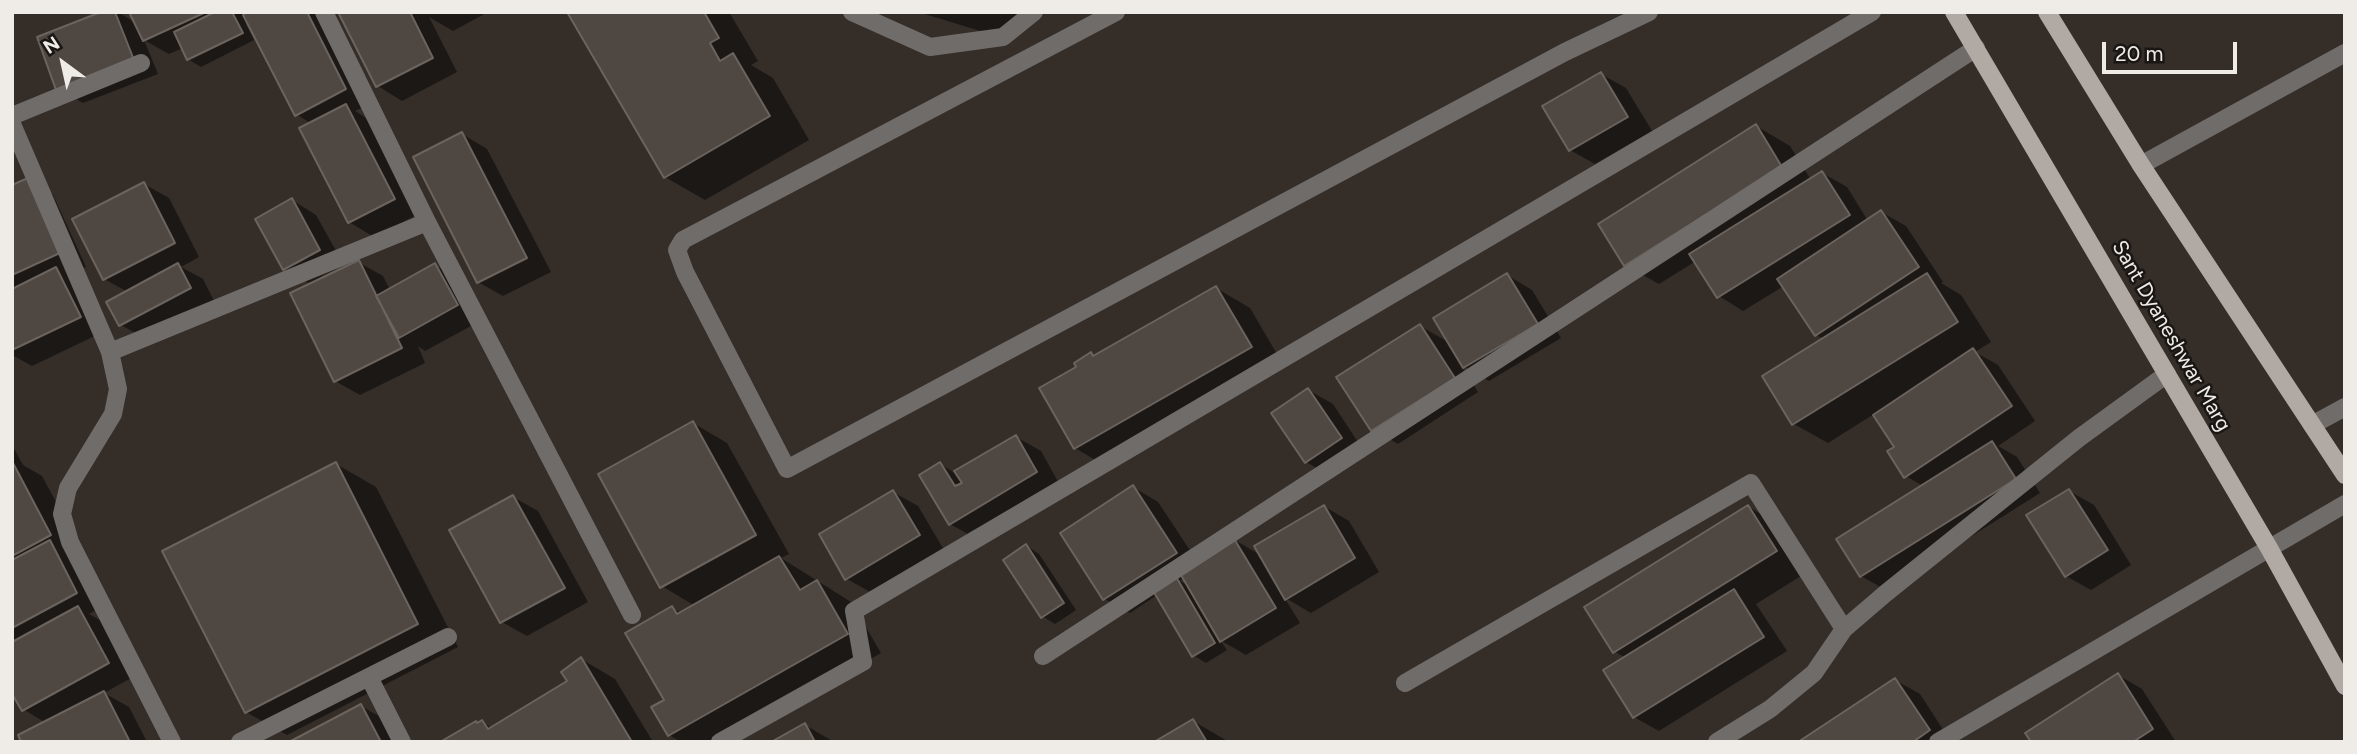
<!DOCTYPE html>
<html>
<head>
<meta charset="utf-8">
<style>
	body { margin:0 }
	#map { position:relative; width:2357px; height:754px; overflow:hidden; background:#342d28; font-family:Figtree,sans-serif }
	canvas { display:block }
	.frame { position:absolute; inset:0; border:14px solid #efebe7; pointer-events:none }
	.north { position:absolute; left:28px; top:28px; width:70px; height:70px; -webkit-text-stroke:5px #191614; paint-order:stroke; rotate:327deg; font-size:19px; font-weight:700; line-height:28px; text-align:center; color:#efebe7 }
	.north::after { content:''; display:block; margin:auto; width:24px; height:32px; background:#efebe7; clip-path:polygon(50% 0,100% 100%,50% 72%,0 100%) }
	.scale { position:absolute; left:2102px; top:42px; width:135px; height:32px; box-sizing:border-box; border:4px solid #efebe7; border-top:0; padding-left:9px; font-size:21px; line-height:24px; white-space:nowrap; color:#efebe7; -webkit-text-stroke:5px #191614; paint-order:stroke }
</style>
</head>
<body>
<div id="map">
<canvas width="2357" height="754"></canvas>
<div class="frame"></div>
<div class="north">N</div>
<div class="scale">20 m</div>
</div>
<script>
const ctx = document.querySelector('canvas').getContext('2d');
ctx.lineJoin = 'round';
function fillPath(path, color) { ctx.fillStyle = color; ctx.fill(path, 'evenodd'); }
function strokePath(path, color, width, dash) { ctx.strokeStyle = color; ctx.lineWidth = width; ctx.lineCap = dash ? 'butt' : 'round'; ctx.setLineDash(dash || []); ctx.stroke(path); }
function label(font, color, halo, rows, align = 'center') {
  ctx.font = font + ' Figtree,sans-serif'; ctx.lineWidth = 5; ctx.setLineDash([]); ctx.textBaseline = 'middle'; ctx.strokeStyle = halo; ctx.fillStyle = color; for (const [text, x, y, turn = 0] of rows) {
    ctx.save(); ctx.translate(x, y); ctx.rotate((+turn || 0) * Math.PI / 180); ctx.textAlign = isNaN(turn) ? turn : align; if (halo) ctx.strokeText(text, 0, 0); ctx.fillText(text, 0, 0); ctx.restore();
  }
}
fillPath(new Path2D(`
	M106 12H118L136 23 131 12H324L370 104 355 111 371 121 418 214 374 237 349 222 312 124 296 114 249 22 246 24 254 40 201 67 188 59 183 48 169 54 144 40 158 74 83 103 58 88Z
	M340 12H488L453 31 429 17 457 72 402 101 378 86Z
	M569 12H729L758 61 751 65 773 78 809 140 705 200 665 177Z
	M918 12H1018L1010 40Z
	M1601 74 1626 88 1652 131 1595 164 1570 150Z
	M1756 126 1790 146 1811 180 1822 173 1847 187 1868 221 1881 212 1906 226 1943 282 1941 283 1961 295 1991 342 1975 352 1998 365 2035 421 1998 446 2017 457 2040 493 1886 590 1861 576 1923 486 1906 476 1896 448 1874 414 1828 443 1794 424 1824 339 1816 335 1784 286 1743 311 1719 296 1696 261 1659 284 1625 265Z
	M462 134 487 149 551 272 503 296 478 282Z
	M28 180 53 195 86 267 67 275 81 283 105 331 32 366 12 355V187Z
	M144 184 169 198 199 257 181 267 203 279 215 303 146 339 121 325 128 292 104 279Z
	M292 200 316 215 344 265 322 276 323 279 358 262 383 276 390 290 435 265 460 280 482 320 425 351 418 346 425 363 360 395 335 381 312 285 284 269Z
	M1507 275 1532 290 1561 338 1489 381 1460 364 1478 392 1398 444 1373 429 1420 326 1450 343Z
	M1216 288 1250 308 1284 366 1109 468 1075 448 1042 388 1078 368 1091 354 1095 357Z
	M1308 390 1333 404 1365 453 1331 476 1306 462Z
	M693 423 727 443 789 554 781 558 851 602 881 653 726 742H681L669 735 666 701 672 608 682 613 695 606 662 586Z
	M1016 437 1041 451 1061 487 975 538 950 524 940 464 955 473Z
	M12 445 23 465 42 476 84 554 101 607 89 614 103 622 133 677 104 693 129 707 147 742H23L46 723 23 709 12 690Z
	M336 464 376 487 458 647 287 735 246 712Z
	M1133 487 1158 502 1197 561 1233 539 1262 556 1325 507 1349 521 1379 572 1311 613 1284 597 1300 623 1246 655 1220 640 1227 650 1206 663 1193 655 1157 595 1130 613 1105 599 1062 533ZM1184 578 1189 586 1180 581Z
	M2069 491 2094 505 2131 565 2091 590 2066 576Z
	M893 492 918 506 944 550 872 593 847 579Z
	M513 497 538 511 588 602 527 636 502 622Z
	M1749 507 1783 527 1809 571 1756 604 1787 651 1659 731 1634 717 1626 658 1614 651Z
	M1027 546 1039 554 1076 610 1055 624 1042 616Z
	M581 659 615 679 653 742H444L482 722 492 728 569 682Z
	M2118 675 2142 689 2176 742H2033Z
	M1895 680 1920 694 1951 742H1802Z
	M361 706 395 725 404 742H293Z
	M1193 721 1229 742H1158Z
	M805 725 834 742H775Z`), '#0007');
const building = new Path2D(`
	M101 12H115L134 60 56 90 37 37Z
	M129 12H206L143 41Z
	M215 12H232L243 33 187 60 174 32Z
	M248 12H307L346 89 295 116 243 15Z
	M338 12H410L433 58 376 87Z
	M567 12H704L719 38 710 43 720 61 733 53 770 116 664 178Z
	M1601 72 1628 117 1569 151 1542 106Z
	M346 104 395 199 348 223 299 128Z
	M1756 124 1782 167 1624 266 1598 224Z
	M462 132 527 258 477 283 413 157Z
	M1822 171 1850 215 1717 298 1689 254Z
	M28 178 62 252 12 275V185Z
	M144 182 175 243 103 280 72 219Z
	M292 198 320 250 283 270 255 219Z
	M1881 210 1919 267 1815 336 1777 279Z
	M359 260 402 348 334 382 290 293Z
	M178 263 191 288 119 326 106 302Z
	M435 263 458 305 399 338 376 296Z
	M56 267 81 317 12 350V289Z
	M1507 273 1538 324 1463 368 1433 318Z
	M1927 273 1958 322 1792 425 1762 376Z
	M1216 286 1252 347 1074 449 1039 388 1076 367 1074 363 1091 352 1093 356Z
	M1420 324 1455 378 1371 431 1336 377Z
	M1973 348 2012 406 1904 478 1887 451 1894 447 1873 415Z
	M1308 388 1342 438 1305 463 1271 413Z
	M693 421 756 535 660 588 598 474Z
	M1016 435 1037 472 949 525 919 475 940 462 955 486 962 483 954 471Z
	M1992 441 2016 479 1860 577 1836 539Z
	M12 461 51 535 12 556Z
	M336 462 418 624 245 713 162 551Z
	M1133 485 1177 553 1103 600 1060 533Z
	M2069 489 2108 550 2065 577 2026 515Z
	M893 490 920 535 845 580 819 534Z
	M513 495 565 588 500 623 449 530Z
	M1324 505 1355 558 1285 600 1254 546Z
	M1748 505 1777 551 1613 653 1584 607Z
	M1233 537 1276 608 1220 642 1178 570Z
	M50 540 77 593 12 628V560Z
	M1026 544 1064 603 1041 618 1003 560Z
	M779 556 800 590 817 580 848 634 668 736 651 707 664 700 625 633 672 606 677 614Z
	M1175 575 1215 643 1192 657 1152 589Z
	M1734 589 1764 637 1633 718 1603 670Z
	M78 606 109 663 22 711 12 694V642Z
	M581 657 632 742H440L476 721 477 723 482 720 488 729 567 681 561 672Z
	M2118 673 2153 729 2133 742H2031L2025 733Z
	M1895 678 1930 730 1913 742H1798Z
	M104 691 130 742H21L18 735Z
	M361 704 381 742H289Z
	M1193 719 1207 742H1154Z
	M805 723 815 742H771Z`);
fillPath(building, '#4f4742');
strokePath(building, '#6b635d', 2);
strokePath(new Path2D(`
	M852 12 930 47 1003 37 1034 12
	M1405 683 1751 483 1844 629
	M1717 742 1770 709 1814 673 1844 629 1886 593 2079 438 2167 374`), '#706c6a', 18);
strokePath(new Path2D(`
	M324 12 427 222 632 615
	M1116 12 683 240 677 250 685 272 787 469 1565 52 1649 12
	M12 116 141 63
	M12 124 110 352
	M2141 165 2345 53
	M2312 425 2345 407
	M1043 656 1976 48
	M369 677 402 742
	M172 742 70 542 62 514 68 488 113 414 118 389 110 352 427 222
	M240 742 448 637
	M720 742 863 662 854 611 1872 12
	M1938 742 2345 504`), '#706c6a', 18);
strokePath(new Path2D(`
	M1954 12 2269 548 2345 686
	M2047 12 2141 165 2345 475`), '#b1aaa4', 18);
label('21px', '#efebe7', '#191614', [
	["Sant Dyaneshwar Marg",2171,336,60]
]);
</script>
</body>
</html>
